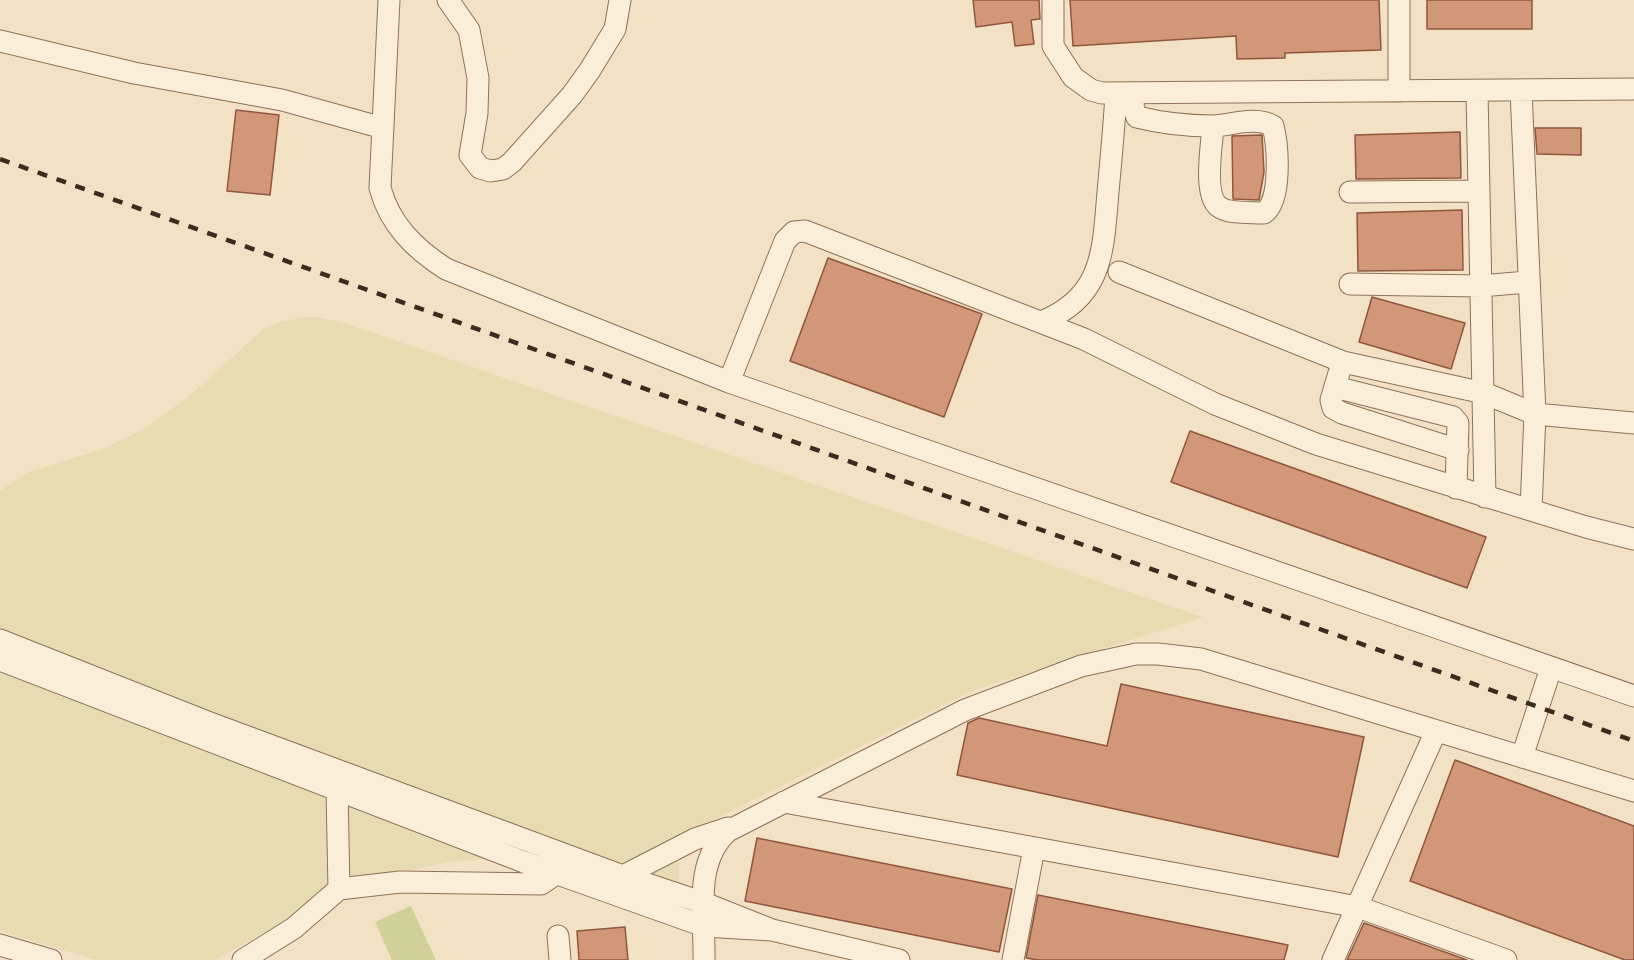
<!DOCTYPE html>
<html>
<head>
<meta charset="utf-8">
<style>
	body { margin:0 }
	canvas { display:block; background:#f2e1c5 }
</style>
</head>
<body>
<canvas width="1634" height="960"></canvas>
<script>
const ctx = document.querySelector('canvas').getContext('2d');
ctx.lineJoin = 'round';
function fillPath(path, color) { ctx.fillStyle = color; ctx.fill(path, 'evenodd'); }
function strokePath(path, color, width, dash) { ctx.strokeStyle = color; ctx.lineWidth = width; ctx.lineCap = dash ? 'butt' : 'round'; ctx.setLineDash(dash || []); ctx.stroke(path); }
fillPath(new Path2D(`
	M304 317H319L347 324 1203 617 974 690 703 825 696 829 679 857V914L503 858 450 862 399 873 294 916 215 960H96L0 931V491L28 472 103 449 142 430 191 395 263 329 276 323Z`), '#e8dbb2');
fillPath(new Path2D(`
	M411 906 436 960H392L375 922Z`), '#cfd198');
const building = new Path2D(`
	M973 0H1039L1040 19 1031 20 1034 44 1015 46 1012 22 976 27Z
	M1070 0H1379L1381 50 1285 53V58L1237 59 1236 36 1073 46Z
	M1427 0H1532V29H1427Z
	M236 110 279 115 270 195 227 191Z
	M1535 128H1581V155L1537 154Z
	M1460 132 1461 178 1356 179 1355 135Z
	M1262 135 1264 172 1259 200 1233 199 1232 136Z
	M1462 210 1463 270 1358 271 1357 213Z
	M828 258 982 314 944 417 790 361Z
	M1372 297 1465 323 1451 369 1359 342Z
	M1190 431 1486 537 1467 588 1171 482Z
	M1121 684 1364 737 1338 857 957 775 968 723 979 718 1107 746Z
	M1455 760 1634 826V960H1625L1410 881Z
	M757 838 1012 889 999 952 745 901Z
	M1038 895 1288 945 1284 960H1038L1026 958Z
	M1364 923 1467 960H1347Z
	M625 927 628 960H579L577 931Z`);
fillPath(building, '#d29678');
strokePath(building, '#90573d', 1.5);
const minor = new Path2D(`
	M389 0 380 188C390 225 415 249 446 269L729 382 1634 696
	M448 0 469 30 478 78 477 113 470 155 480 168 491 171 503 169 512 162 572 95 590 70 615 29 620 0
	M1053 0V46L1073 77 1091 90 1102 93 1634 89
	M1399 0V91
	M0 41 134 73 282 100 383 128
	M1521 90 1535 414 1531 510
	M1477 91 1485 497
	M1134 95 1133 107 1137 117C1161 123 1188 126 1213 126 1232 125 1255 116 1273 126 1278 146 1282 200 1264 213 1252 212 1231 214 1221 208 1202 199 1212 144 1213 126
	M1350 192 1479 191
	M1119 272 1343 362 1484 393 1535 414 1634 423
	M1350 284 1481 286 1527 282
	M1041 322C1104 297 1103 250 1108 192 1111 160 1114 127 1116 95
	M1339 373 1331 400 1333 408 1342 413 1458 450
	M729 382 785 241 794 232 805 231 1084 339 1215 404 1316 444 1586 527 1634 539
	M1335 387 1453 417 1458 423 1456 488
	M0 640 210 723 623 876 695 839 728 828
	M0 660 524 862 704 926 772 930
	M1522 757 1551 668
	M337 790 339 889
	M784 802 1358 907 1506 960
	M623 876 704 903 772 930 899 960
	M558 936 560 960
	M0 945 51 960
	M243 960 294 928 339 889 400 882 541 884 556 874
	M704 960C705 917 693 862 728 831L965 710 1081 666 1136 654H1158L1201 659 1634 791
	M1013 960 1034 848
	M1333 960 1436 731`);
strokePath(minor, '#8e7159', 23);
strokePath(minor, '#fbeed9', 21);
strokePath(new Path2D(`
	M0 159 1634 741`), '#3d2b1e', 4.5, [10, 10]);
</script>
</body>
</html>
